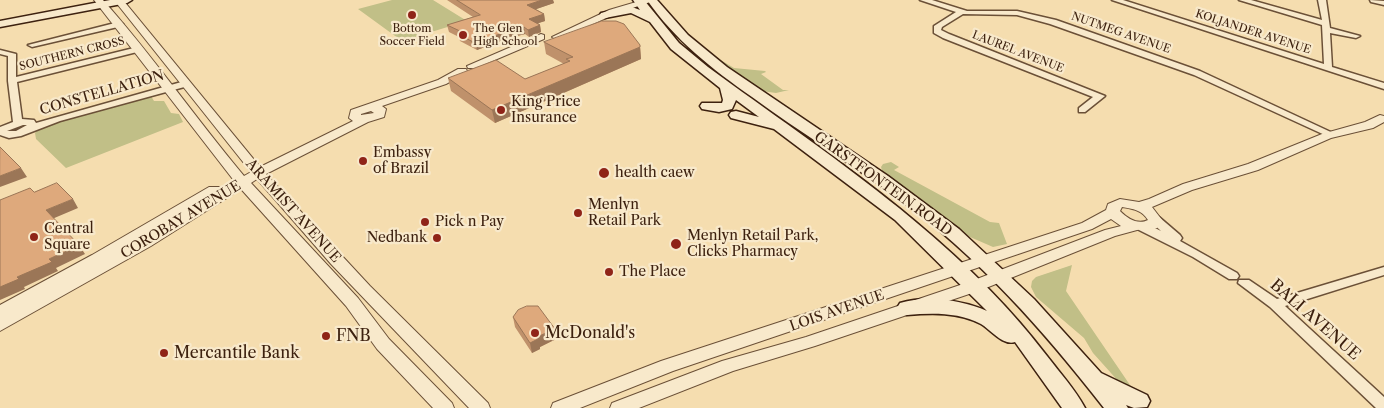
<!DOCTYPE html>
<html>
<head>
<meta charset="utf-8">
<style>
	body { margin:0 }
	canvas { display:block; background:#f5ddaf }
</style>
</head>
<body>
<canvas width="1384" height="408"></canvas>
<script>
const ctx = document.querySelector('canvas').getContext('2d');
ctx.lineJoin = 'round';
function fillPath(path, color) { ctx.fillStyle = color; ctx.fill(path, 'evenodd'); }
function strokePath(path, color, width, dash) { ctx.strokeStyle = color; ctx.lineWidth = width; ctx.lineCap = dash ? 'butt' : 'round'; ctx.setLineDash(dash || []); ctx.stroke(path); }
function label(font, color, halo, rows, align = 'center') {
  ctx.font = font + ' "Libre Caslon Text",serif'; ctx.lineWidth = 4.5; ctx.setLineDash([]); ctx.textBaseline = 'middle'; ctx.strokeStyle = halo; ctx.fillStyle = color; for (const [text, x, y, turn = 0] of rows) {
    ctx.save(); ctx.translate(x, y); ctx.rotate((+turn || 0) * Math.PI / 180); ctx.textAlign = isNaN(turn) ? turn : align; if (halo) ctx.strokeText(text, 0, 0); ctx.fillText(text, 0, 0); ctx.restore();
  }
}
fillPath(new Path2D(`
	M392 0H433L467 21 402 41 358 9Z
	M709 53 734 68 765 71 766 72 761 74 783 90H789L776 93 762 91Z
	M151 96 154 101H164L171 113 179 114 183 122 66 168 36 139 35 133 38 129 57 122Z
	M891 162 899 167 894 170 990 222 999 223 1007 244 993 247 970 237 883 174 881 167 883 164Z
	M1072 265 1066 291 1132 388 1119 382 1093 353 1084 338 1036 297 1031 287 1032 281 1036 277Z`), '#c1bf87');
const minor = new Path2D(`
	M920 0H932L967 11H1017L1056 20 1200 71 1335 134 1330 137 1327 136 1194 75 1050 24 1017 15 963 14 942 27 941 30 949 34 1105 96 1085 112H1079V108L1093 97 943 38 934 33V26L956 12Z
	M1112 0H1123L1324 64 1322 25 1239 0H1251L1322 20 1318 0H1326L1330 28 1360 36 1356 38 1330 33 1332 67 1384 83V89Z
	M1370 0 1384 1V5L1371 2Z
	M119 22 123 24 122 26 32 47 28 45Z
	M138 47 142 49 141 51 17 82 22 119 34 120 36 123 185 81 188 82V86L60 121 21 136 9 138 0 135V127L13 122 8 81V56L0 54V50L16 54V77ZM23 125H27L16 131H7Z
	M1155 216 1159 217 1180 235 1182 238 1180 241 1237 273 1239 276 1237 279H1229L1193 257 1139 230 1137 227 1139 224H1147L1161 231 1149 220Z
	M1384 267V275L1285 306 1384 397V408H1376L1270 307 1238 283 1239 280H1249L1277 299Z`);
const tertiary = new Path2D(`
	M94 0H103C153 56 196 119 244 176L251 172 114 0H123L260 167 353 121 349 118 351 110 438 80 458 69H466L467 71 466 73 446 84 382 106 386 109 384 117 368 122 266 174 370 286 488 403 490 408H469L331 264 257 179 251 183 358 298 389 339 452 403 454 408H433L377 349 346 306 241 189 151 246 0 331V305L92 255 209 187H219L220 191 235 182ZM371 111 374 113 361 115V114Z
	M643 0H656L615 14 560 39 557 40 552 37 609 10Z
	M541 34 544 35V39L476 68H468L467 66Z
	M1380 115 1384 116V122L1373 128 1331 138 1258 170 1192 190 1152 207 1162 220 1157 228 1137 230 1115 236 981 290 815 346 733 371 639 408H610L612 403 722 361 806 337 969 282 1105 230 1121 226 1111 219 1092 229 673 371 580 408H551L553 403 661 361 1082 223 1106 210 1108 204 1120 199 1139 202 1149 199 1183 184 1248 164 1322 134 1365 122ZM1122 207C1133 209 1142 210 1148 220 1138 225 1128 219 1120 211Z`);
const secondary = new Path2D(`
	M110 0H132L127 3 0 27V21Z
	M633 0H644L679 43 708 67C828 155 957 237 1047 356 1060 373 1075 389 1085 408H1062L1015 342C1003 346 991 330 981 324 958 312 932 313 907 315L900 313 897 308 900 303C927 295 962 300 987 311L895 220 774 129 731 118 729 115 731 112 736 111 759 117 736 100 732 109 719 112 702 109 700 106 702 103H722L723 100 720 88 671 49 650 22 631 13 605 18 600 15 601 13 632 7 640 10Z
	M647 0H657L688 35 727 67 888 176 959 229 1034 299 1101 373 1147 395 1150 401 1147 407 1134 408 1126 405 1128 408H1104C1044 331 978 256 898 198 850 163 800 132 752 97 712 69 675 40 647 0Z`);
strokePath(minor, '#6b5037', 3);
strokePath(tertiary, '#6b5037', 2);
strokePath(secondary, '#3d210f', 3);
fillPath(minor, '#f8e9cb');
fillPath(tertiary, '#f8e9cb');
fillPath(secondary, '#f8e9cb');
fillPath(new Path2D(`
	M447 0H553L554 3 536 9 544 14 545 21 538 23 540 25 541 32 529 37 525 34 509 38 477 50 460 41 459 37 449 32 447 25 473 17Z
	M544 42 640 45 641 59 495 123 451 91 448 78 525 79 564 64 546 54Z
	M513 317 555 329 556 339 540 347V349L532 353 515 327Z`), '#bf916b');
fillPath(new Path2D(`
	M542 0H553L554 3 528 12 527 5Z
	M544 14 545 21 530 26 529 19Z
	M540 25 541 32 529 37 528 30Z
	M524 27 525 34 509 38 477 50 475 43 508 31Z
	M640 47 641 59 495 123 492 110Z
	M21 168 27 177 0 187V176Z
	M73 199 78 208 52 219 46 210Z
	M79 245 85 254 56 268 58 271 24 287 25 289 0 300V287L49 259Z
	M555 329 556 339 540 347V349L532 353 530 343 537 337Z`), '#9b7657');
const building = new Path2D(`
	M457 0H542L527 5 544 14 529 19 540 25 528 30 524 27 508 31 475 43 458 34 462 32 447 25 480 15Z
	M602 21H616L624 24 640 45V47L492 110 448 78 496 60 525 79 570 61 566 59 573 57 544 42Z
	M0 147 21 168 0 176Z
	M57 183 73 199 46 210 79 245 49 259 52 262 17 277 19 279 0 287V200L30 188 34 192Z
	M527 306H538L555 329 537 337 538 339 530 343 513 317 518 310Z`);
fillPath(building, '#dea97c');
strokePath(building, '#9b7657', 1);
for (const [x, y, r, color] of [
	[412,15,5,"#8f2418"],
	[463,35,5,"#8f2418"],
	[501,110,5,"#8f2418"],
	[363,161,5,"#8f2418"],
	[604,173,6,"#8f2418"],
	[578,213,5,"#8f2418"],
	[425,222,5,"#8f2418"],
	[34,237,5,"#8f2418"],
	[437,238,5,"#8f2418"],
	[676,244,6,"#8f2418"],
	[609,272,5,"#8f2418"],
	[535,333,5,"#8f2418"],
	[326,336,5,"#8f2418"],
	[164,353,5,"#8f2418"]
]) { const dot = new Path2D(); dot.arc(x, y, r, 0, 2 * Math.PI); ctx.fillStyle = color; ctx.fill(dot); strokePath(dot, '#f8e9cb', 2); }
label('11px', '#3d210f', '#f8e9cb', [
	["Bottom",412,29],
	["Soccer Field",412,42],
	["The Glen",473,29,"left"],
	["High School",473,42,"left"]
]);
label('11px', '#3d210f', '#f8e9cb', [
	["KOLJANDER AVENUE",1253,32,18],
	["NUTMEG AVENUE",1121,33,19],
	["LAUREL AVENUE",1018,52,21],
	["SOUTHERN CROSS",72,54,-14]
]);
label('14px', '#3d210f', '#f8e9cb', [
	["CONSTELLATION",102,93,-16],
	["GARSTFONTEIN ROAD",883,184,36],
	["ARAMIST AVENUE",293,211,48],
	["COROBAY AVENUE",181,220,-31],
	["LOIS AVENUE",837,311,-19]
]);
label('14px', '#3d210f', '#f8e9cb', [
	["King Price",511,102],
	["Insurance",511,118],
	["Embassy",373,153],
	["of Brazil",373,169],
	["health caew",615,173],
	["Menlyn",588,205],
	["Retail Park",588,221],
	["Pick n Pay",435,222],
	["Central",44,229],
	["Square",44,245],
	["Menlyn Retail Park,",687,236],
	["Clicks Pharmacy",687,252],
	["Nedbank",427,238,"right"],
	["The Place",619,272]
], 'left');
label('16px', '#3d210f', '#f8e9cb', [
	["BALI AVENUE",1315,320,41]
]);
label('16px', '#3d210f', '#f8e9cb', [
	["McDonald's",545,333],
	["FNB",336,336],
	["Mercantile Bank",174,353]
], 'left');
</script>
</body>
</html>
